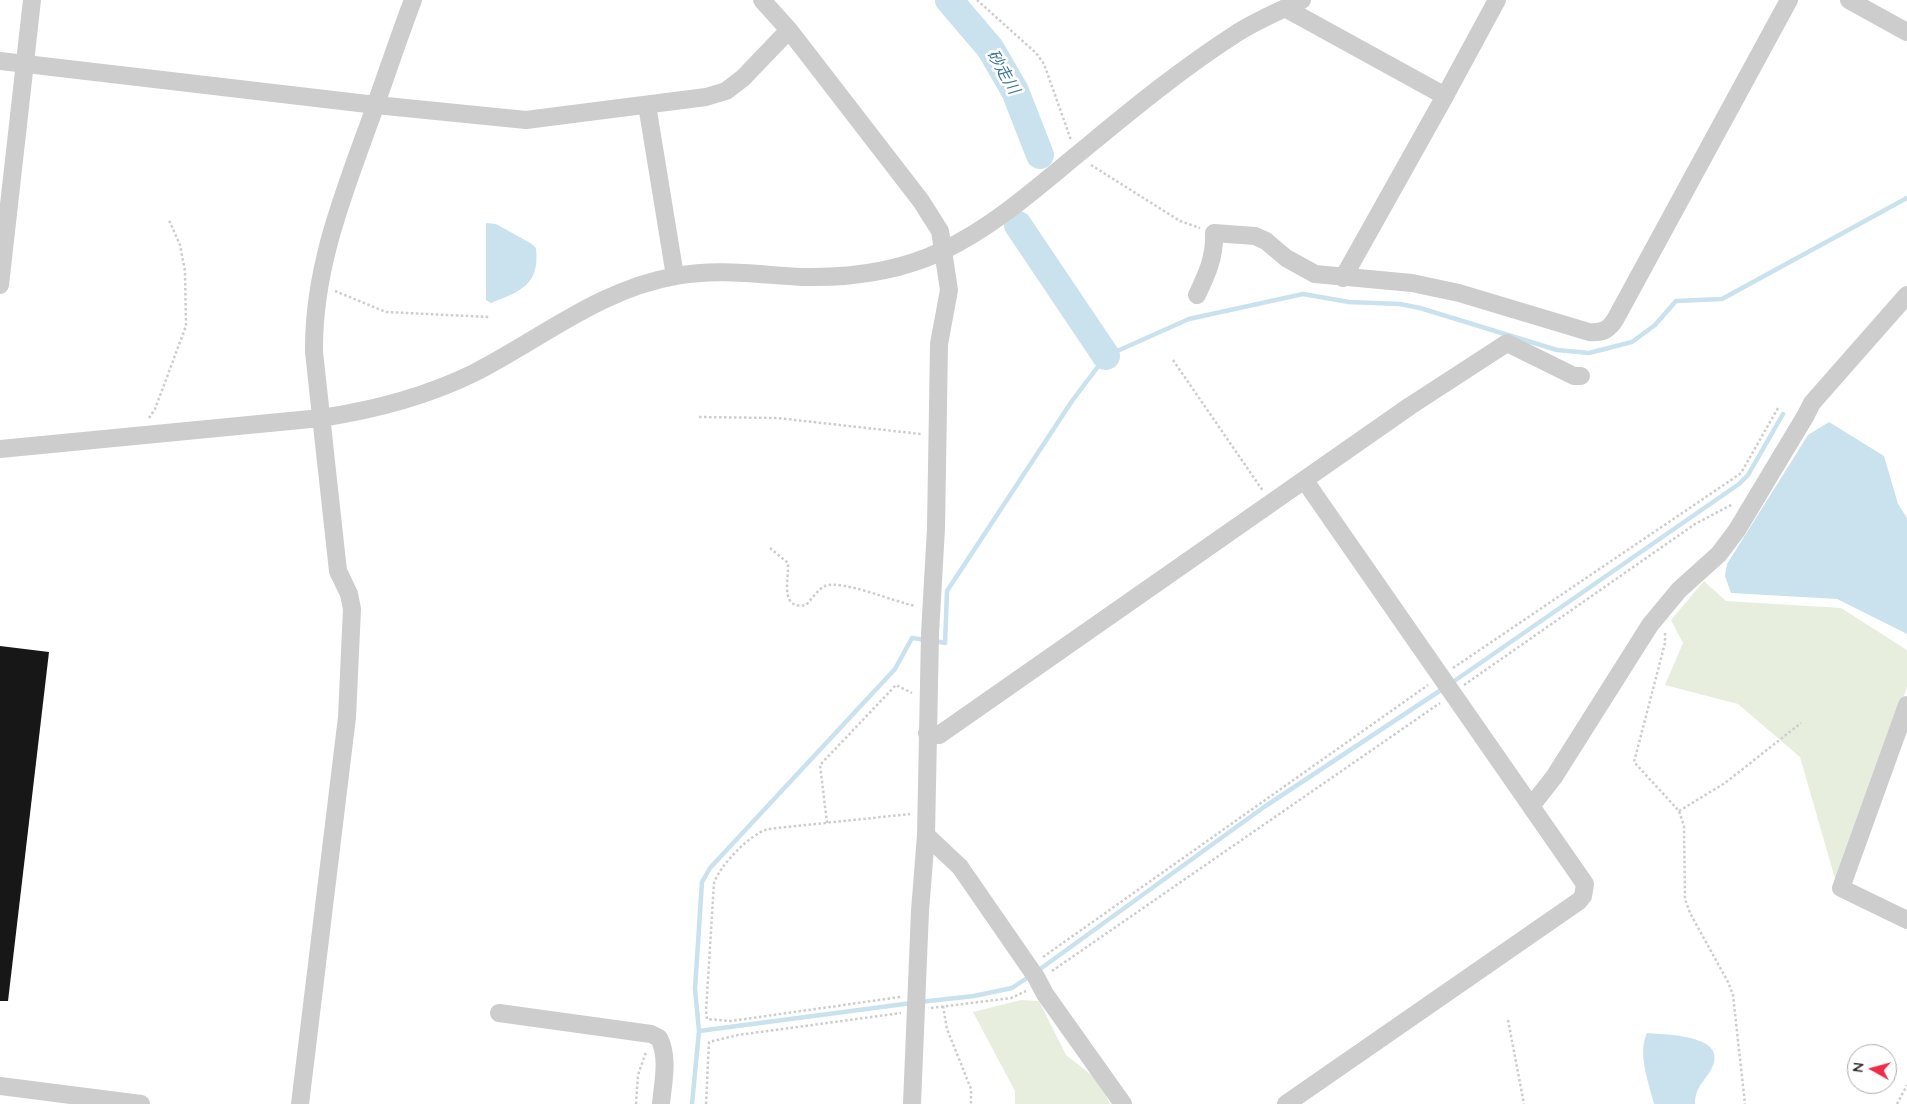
<!DOCTYPE html>
<html>
<head>
<meta charset="utf-8">
<style>
	body { margin:0 }
	#map { position:relative; width:1907px; height:1104px; overflow:hidden; background:#fff; font-family:Quicksand,sans-serif }
	canvas { display:block }
	.north { position:absolute; left:1847px; top:1044px; width:50px; height:50px; box-sizing:border-box; background:#fff; border:1px solid #acacac; border-radius:50%; rotate:277deg; font-size:14px; font-weight:700; line-height:20px; text-align:center; color:#303030 }
	.north::after { content:''; display:block; margin:auto; width:18px; height:22px; background:#ed2c47; clip-path:polygon(50% 0,100% 100%,50% 72%,0 100%) }
</style>
</head>
<body>
<div id="map">
<canvas width="1907" height="1104"></canvas>
<div class="north">N</div>
</div>
<script>
const ctx = document.querySelector('canvas').getContext('2d');
ctx.lineJoin = 'round';
function fillPath(path, color) { ctx.fillStyle = color; ctx.fill(path, 'evenodd'); }
function strokePath(path, color, width, dash) { ctx.strokeStyle = color; ctx.lineWidth = width; ctx.lineCap = dash ? 'butt' : 'round'; ctx.setLineDash(dash || []); ctx.stroke(path); }
function label(font, color, halo, rows, align = 'center') {
  ctx.font = font + ' Quicksand,"Noto Sans JP",sans-serif'; ctx.lineWidth = 5; ctx.setLineDash([]); ctx.textBaseline = 'middle'; ctx.strokeStyle = halo; ctx.fillStyle = color; for (const [text, x, y, turn = 0] of rows) {
    ctx.save(); ctx.translate(x, y); ctx.rotate((+turn || 0) * Math.PI / 180); ctx.textAlign = isNaN(turn) ? turn : align; if (halo) ctx.strokeText(text, 0, 0); ctx.fillText(text, 0, 0); ctx.restore();
  }
}
fillPath(new Path2D(`
	M1704 581 1726 601 1841 608 1907 650V687L1838 889 1800 757 1738 704 1665 685 1683 643 1671 620Z
	M1021 1000 1039 1001 1066 1055 1099 1081 1110 1104H1015V1091L973 1012Z`), '#e7eede');
fillPath(new Path2D(`
	M486 223 496 224 532 244 536 248C540 285 521 291 491 303L486 300Z
	M1829 422 1884 456 1898 504 1907 518V634L1837 599 1731 593 1725 576 1727 564 1808 435Z
	M1647 1033C1665 1035 1731 1034 1711 1070 1703 1083 1695 1088 1695 1104H1654C1649 1083 1637 1054 1647 1033Z`), '#c9e2ee');
strokePath(new Path2D(`
	M935 641 945 643 947 591 1072 401 1106 356 1189 319 1303 294 1349 302 1400 304 1420 308 1557 350 1589 353 1632 342 1655 325 1676 301 1722 299 1907 198
	M1450 684 1739 484 1748 475 1783 414
	M1036 972 1264 807 1444 688
	M920 1002 974 996 1012 988 1030 976
	M699 1031 912 1003
	M692 1104 699 1031 695 989 702 882 710 868 895 669 912 638 927 640`), '#c9e2ee', 4.5);
strokePath(new Path2D(`
	M949 0 990 48 1015 91 1040 155
	M1018 225 1106 356`), '#c9e2ee', 28);
fillPath(new Path2D(`
	M0 646 49 652 8 1001H0Z`), '#171717');
strokePath(new Path2D(`
	M977 0 1036 53 1044 64 1071 140
	M1091 165 1180 221 1200 228
	M335 291 386 312 489 317
	M1173 360 1263 491
	M699 417 777 418 921 434
	M149 418 155 409 186 326 185 271 180 245 169 220
	M770 548 788 563C789 579 779 610 806 605 812 599 818 589 825 586 840 579 896 602 915 606
	M1665 633V643L1634 762 1679 811 1684 826 1685 899 1690 913 1728 982 1733 995 1745 1104
	M1453 668 1734 478 1741 473 1778 408
	M1464 685 1695 524 1733 504
	M1679 811 1725 783 1801 723
	M827 823 820 765 896 685 912 693
	M1043 957 1428 685
	M1052 971 1440 703
	M900 997 731 1021 707 1019 706 1011 714 883C720 865 750 834 768 829L910 814
	M943 1006 947 1029 971 1089V1104
	M931 1008 1011 998 1026 991
	M1508 1020 1524 1104
	M636 1104 638 1075 646 1052
	M706 1104 709 1042 738 1035 901 1013
	M1897 1104 1907 1085`), '#cdcdcd', 2.5, [2.5, 2.5]);
strokePath(new Path2D(`
	M762 0 789 30 921 201 940 231 949 290 939 344 936 528 930 634 926 835 920 911 912 1104
	M1849 0 1907 32
	M1285 8 1445 96 1497 0
	M0 61 376 105 526 120 706 97 726 91 743 78 789 30
	M647 105 675 276
	M1343 278 1445 96
	M0 285 32 0
	M1197 295C1207 274 1215 257 1214 233L1255 236 1266 241 1286 258 1315 274 1412 283 1459 293 1589 332C1603 333 1609 330 1616 318L1789 0
	M0 449 321 418C374 410 425 397 474 373 541 339 600 289 676 276 719 268 760 275 802 277 849 278 900 271 942 251 996 226 1043 182 1089 145 1136 106 1183 68 1234 35 1255 21 1280 11 1302 0
	M1907 705 1841 888 1907 920
	M927 733 939 735 1410 406 1507 343 1574 376H1581
	M1532 805 1554 777 1650 625 1679 590 1719 554 1737 530 1806 415 1812 403 1907 295
	M926 835 960 867 1036 977 1045 994 1123 1104
	M499 1013 651 1034 659 1038C669 1058 663 1082 661 1104
	M0 1086 141 1104
	M300 1104 347 717 352 609 349 594 338 571 314 352C313 269 343 195 371 118 385 79 398 39 413 0
	M1286 1104 1579 901 1583 896 1585 884 1305 481`), '#cdcdcd', 18);
label('italic 16px', '#3a7897', '#fff', [
	["砂走川",1003,72,60]
]);
</script>
</body>
</html>
